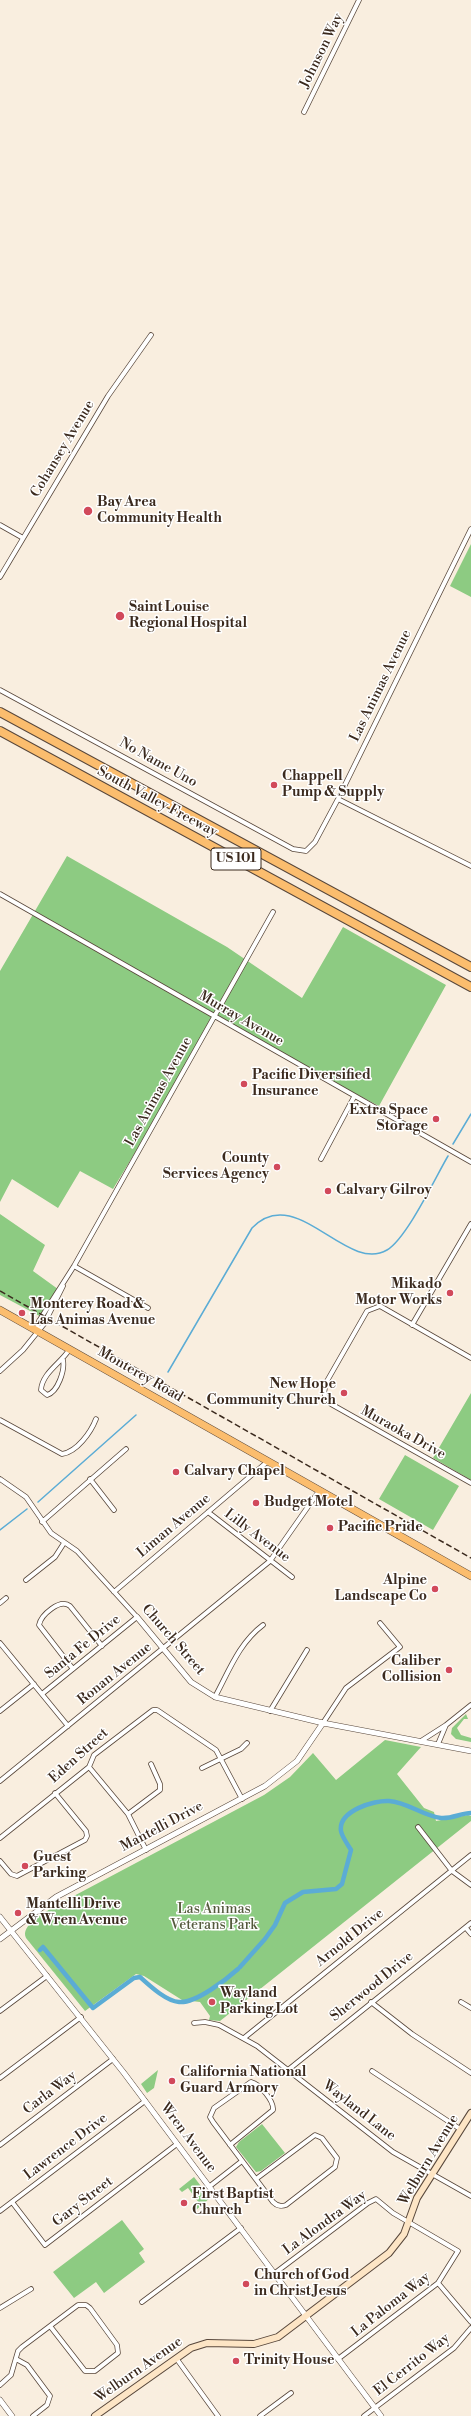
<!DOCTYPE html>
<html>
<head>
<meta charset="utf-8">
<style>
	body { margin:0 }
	canvas { display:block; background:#f9eedf }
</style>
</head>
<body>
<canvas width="471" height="2416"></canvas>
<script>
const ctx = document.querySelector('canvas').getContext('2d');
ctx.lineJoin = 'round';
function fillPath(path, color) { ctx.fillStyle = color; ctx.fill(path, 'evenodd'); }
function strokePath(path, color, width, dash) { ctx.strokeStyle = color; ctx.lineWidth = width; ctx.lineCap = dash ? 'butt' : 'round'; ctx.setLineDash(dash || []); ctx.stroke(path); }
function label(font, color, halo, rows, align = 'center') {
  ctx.font = font + ' "Libre Bodoni",serif'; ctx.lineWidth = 3; ctx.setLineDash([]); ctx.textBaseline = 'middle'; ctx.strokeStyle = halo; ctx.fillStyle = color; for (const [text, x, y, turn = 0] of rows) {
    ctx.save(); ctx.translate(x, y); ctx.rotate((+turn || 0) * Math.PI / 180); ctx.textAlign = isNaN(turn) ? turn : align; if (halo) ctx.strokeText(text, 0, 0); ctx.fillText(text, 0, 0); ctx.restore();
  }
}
fillPath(new Path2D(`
	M471 544V597L450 586Z
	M67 856 227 947 302 998 343 927 446 985 379 1106 278 1053 217 1017 113 1189 80 1171 58 1208 12 1179 0 1202V971Z
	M0 1214 45 1245 33 1271 62 1292 47 1320 0 1295Z
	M471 1393V1480L433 1458Z
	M405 1455 459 1486 433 1530 379 1499Z
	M466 1714 468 1719H464L457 1728 461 1735 471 1738V1742L456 1739 451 1734 452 1728Z
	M385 1740 421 1747 397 1774 424 1808 434 1812 436 1821 468 1815 471 1816V1821L220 2021 209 2020 210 2016 200 2002 182 2000 144 1976 136 1974 85 2011 26 1938C20 1925 44 1914 53 1907L264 1795 290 1777 313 1753 336 1780Z
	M158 2070 154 2088 147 2093 141 2084Z
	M262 2124 285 2153 261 2171 256 2172 236 2147 239 2142Z
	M194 2177 210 2198 196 2210 194 2207 199 2203 188 2188 182 2192 179 2189Z
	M122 2220 144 2249 139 2253 145 2262 104 2293 96 2282 74 2298 53 2272Z`), '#8dcb82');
strokePath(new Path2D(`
	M453 1144 471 1114
	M168 1372 252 1228C296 1182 346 1274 387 1250 407 1238 435 1178 448 1156
	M38 1502 136 1415
	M0 1530 27 1509`), '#5bacd5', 1.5);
strokePath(new Path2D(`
	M40 1950 43 1947 93 2008 134 1978 140 1977C150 1986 166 2001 179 2002 195 2004 227 1979 238 1969
	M240 1967 265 1939 275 1925 285 1903 303 1892 336 1889 342 1884 351 1850C348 1845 342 1837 341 1831 338 1811 374 1800 389 1801 407 1802 423 1816 441 1818 452 1819 461 1813 471 1813`), '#5bacd5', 4.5);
const minor = new Path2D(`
	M304 112 359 0
	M0 525 23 538
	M0 577 108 396 151 335
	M0 690 293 849 306 851 315 842 338 799 471 529
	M338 799 471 866
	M0 894 471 1162
	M321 1159 354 1097
	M74 1266 148 1308
	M412 1325 471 1224
	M36 1331 39 1321 74 1266 273 912
	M471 1358 380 1306 367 1311 327 1381C323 1391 323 1397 331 1404L471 1483
	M63 1360C65 1370 58 1392 47 1395L41 1390C42 1373 61 1363 69 1350
	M0 1371 23 1350 44 1324 63 1286
	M0 1420 62 1454C77 1452 91 1432 96 1419
	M0 1479 26 1497 51 1533 77 1551 137 1617 42 1694
	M90 1479 114 1510
	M208 1512 292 1577
	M42 1522 126 1449
	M26 1580 55 1557 64 1543
	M114 1592 267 1462
	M0 1603 6 1598
	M0 1643 68 1726
	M73 1669 39 1625C41 1615 60 1598 70 1606L102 1646
	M215 1697C229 1671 239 1643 263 1625
	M0 1711 34 1684
	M270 1711 307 1650
	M323 1723 346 1688 400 1647 380 1623
	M421 1741 446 1725
	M438 1744 446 1725 471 1705
	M89 1767 128 1814 146 1850
	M202 1768 241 1749 247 1743
	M0 1781 270 1561 319 1491
	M128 1814 160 1790V1784L151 1764
	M418 1827 452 1871 471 1885
	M0 1838 89 1767 94 1755 153 1710H157L216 1750 242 1799
	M0 1861 11 1874 17 1876 85 1840 87 1836 86 1831 55 1793
	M466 1928 471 1934
	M371 2002 412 2034 471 2073
	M461 2002 471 2008
	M0 2011 47 1976
	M194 2023 205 2022 219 2025 257 2046 393 2152 471 2196
	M244 2038 471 1855
	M288 2070 471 1923
	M372 2071 460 2129
	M0 2078 81 2017
	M0 2145 113 2059
	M230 2145 273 2110C274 2101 260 2084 251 2082L214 2108 210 2117 213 2122 273 2202C276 2205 281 2207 286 2205L335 2167 337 2158 322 2138 315 2135 256 2179
	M210 2186 242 2161
	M12 2202 45 2245 177 2144
	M0 2211 145 2101
	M275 2273 368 2203 376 2199 393 2213 458 2251 438 2283 338 2359
	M438 2283 471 2322
	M142 2302 241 2228
	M0 2308 31 2289
	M176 2358 218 2416
	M16 2359 27 2365 50 2396 47 2405 33 2416
	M0 2385 11 2375 18 2351 22 2347 78 2305H86L90 2308 117 2345 118 2353 95 2371H85L50 2326
	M260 2416 291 2393
	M364 2416 454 2348 471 2328`);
const tertiary = new Path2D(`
	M137 1617 191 1682 215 1697 323 1723 471 1751
	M0 1917 124 2073 381 2416
	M0 1939 56 1897 265 1786 297 1761 323 1723
	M0 2400 12 2416`);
const secondary = new Path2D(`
	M95 2416 191 2348 207 2343 254 2344 278 2337 389 2253 404 2234 417 2198 471 2113`);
const primary = new Path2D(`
	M0 1310 471 1576`);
const motorway = new Path2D(`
	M0 712 471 967
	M0 731 471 987`);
strokePath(minor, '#58473b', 5.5);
strokePath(tertiary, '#58473b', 6);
strokePath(secondary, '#58473b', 8);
strokePath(primary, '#58473b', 8);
strokePath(motorway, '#58473b', 10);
strokePath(minor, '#fff', 4);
strokePath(tertiary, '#fff', 5);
strokePath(secondary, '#fde5c5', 6);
strokePath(primary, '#fbbd6e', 7);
strokePath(motorway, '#fbbd6e', 8);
strokePath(new Path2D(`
	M0 1291 471 1558`), '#3b2a1e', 1.5, [6, 3]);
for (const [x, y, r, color] of [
	[88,511,5,"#d1495b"],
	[120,616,5,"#d1495b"],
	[274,785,4,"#d1495b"],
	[244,1084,4,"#d1495b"],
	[436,1119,4,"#d1495b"],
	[277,1167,4,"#d1495b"],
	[328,1191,4,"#d1495b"],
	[450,1293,4,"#d1495b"],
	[22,1313,4,"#d1495b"],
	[344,1393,4,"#d1495b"],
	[176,1472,4,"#d1495b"],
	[256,1503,4,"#d1495b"],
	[330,1528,4,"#d1495b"],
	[435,1589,4,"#d1495b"],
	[449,1670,4,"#d1495b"],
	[25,1866,4,"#d1495b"],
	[18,1913,4,"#d1495b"],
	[212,2002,4,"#d1495b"],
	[172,2081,4,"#d1495b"],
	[184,2203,4,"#d1495b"],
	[246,2284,4,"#d1495b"],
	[236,2361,4,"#d1495b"]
]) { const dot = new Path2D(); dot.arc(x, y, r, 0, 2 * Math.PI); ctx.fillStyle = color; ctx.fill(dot); strokePath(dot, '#fff', 1.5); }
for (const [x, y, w] of [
	[236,859,50]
]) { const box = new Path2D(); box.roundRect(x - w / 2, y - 11, w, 22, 3); ctx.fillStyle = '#fff'; ctx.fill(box); strokePath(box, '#3b2a1e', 1); }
label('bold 13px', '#3b2a1e', null, [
	["US 101",236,859]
]);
label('14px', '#3b2a1e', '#fff', [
	["Johnson Way",322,51,-64],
	["Cohansey Avenue",63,449,-59],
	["Las Animas Avenue",381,686,-64],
	["No Name Uno",158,763,29],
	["South Valley Freeway",157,802,28],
	["Murray Avenue",241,1019,30],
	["Las Animas Avenue",159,1092,-61],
	["Monterey Road",140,1375,30],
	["Muraoka Drive",403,1433,29],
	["Liman Avenue",174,1526,-40],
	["Lilly Avenue",257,1536,37],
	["Church Street",173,1640,49],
	["Santa Fe Drive",83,1647,-39],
	["Ronan Avenue",115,1674,-39],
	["Eden Street",79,1756,-42],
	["Mantelli Drive",162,1827,-28],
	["Arnold Drive",350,1938,-39],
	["Sherwood Drive",372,1987,-39],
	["Carla Way",50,2093,-37],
	["Wayland Lane",359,2111,38],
	["Wren Avenue",188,2138,53],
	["Lawrence Drive",66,2147,-37],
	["Welburn Avenue",429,2160,-59],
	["Gary Street",83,2202,-38],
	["La Alondra Way",325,2223,-36],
	["La Paloma Way",391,2305,-38],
	["El Cerrito Way",412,2365,-38],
	["Welburn Avenue",139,2370,-35]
]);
label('bold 14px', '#3b2a1e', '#fff', [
	["Bay Area",97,503],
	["Community Health",97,519],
	["Saint Louise",129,608],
	["Regional Hospital",129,624],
	["Chappell",282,777],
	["Pump & Supply",282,793],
	["Pacific Diversified",252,1076],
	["Insurance",252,1092],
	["Extra Space",428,1111,"right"],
	["Storage",428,1127,"right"],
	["County",269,1159,"right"],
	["Services Agency",269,1175,"right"],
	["Calvary Gilroy",336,1191],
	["Mikado",442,1285,"right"],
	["Motor Works",442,1301,"right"],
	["Monterey Road &",30,1305],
	["Las Animas Avenue",30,1321],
	["New Hope",336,1385,"right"],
	["Community Church",336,1401,"right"],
	["Calvary Chapel",184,1472],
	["Budget Motel",264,1503],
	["Pacific Pride",338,1528],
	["Alpine",427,1581,"right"],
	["Landscape Co",427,1597,"right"],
	["Caliber",441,1662,"right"],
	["Collision",441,1678,"right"],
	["Guest",33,1858],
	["Parking",33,1874],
	["Mantelli Drive",26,1905],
	["& Wren Avenue",26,1921],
	["Wayland",220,1994],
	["Parking Lot",220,2010],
	["California National",180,2073],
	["Guard Armory",180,2089],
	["First Baptist",192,2195],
	["Church",192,2211],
	["Church of God",254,2276],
	["in Christ Jesus",254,2292],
	["Trinity House",244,2361]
], 'left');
label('14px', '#545a3c', '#fff', [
	["Las Animas",214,1910],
	["Veterans Park",214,1926]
]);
</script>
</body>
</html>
